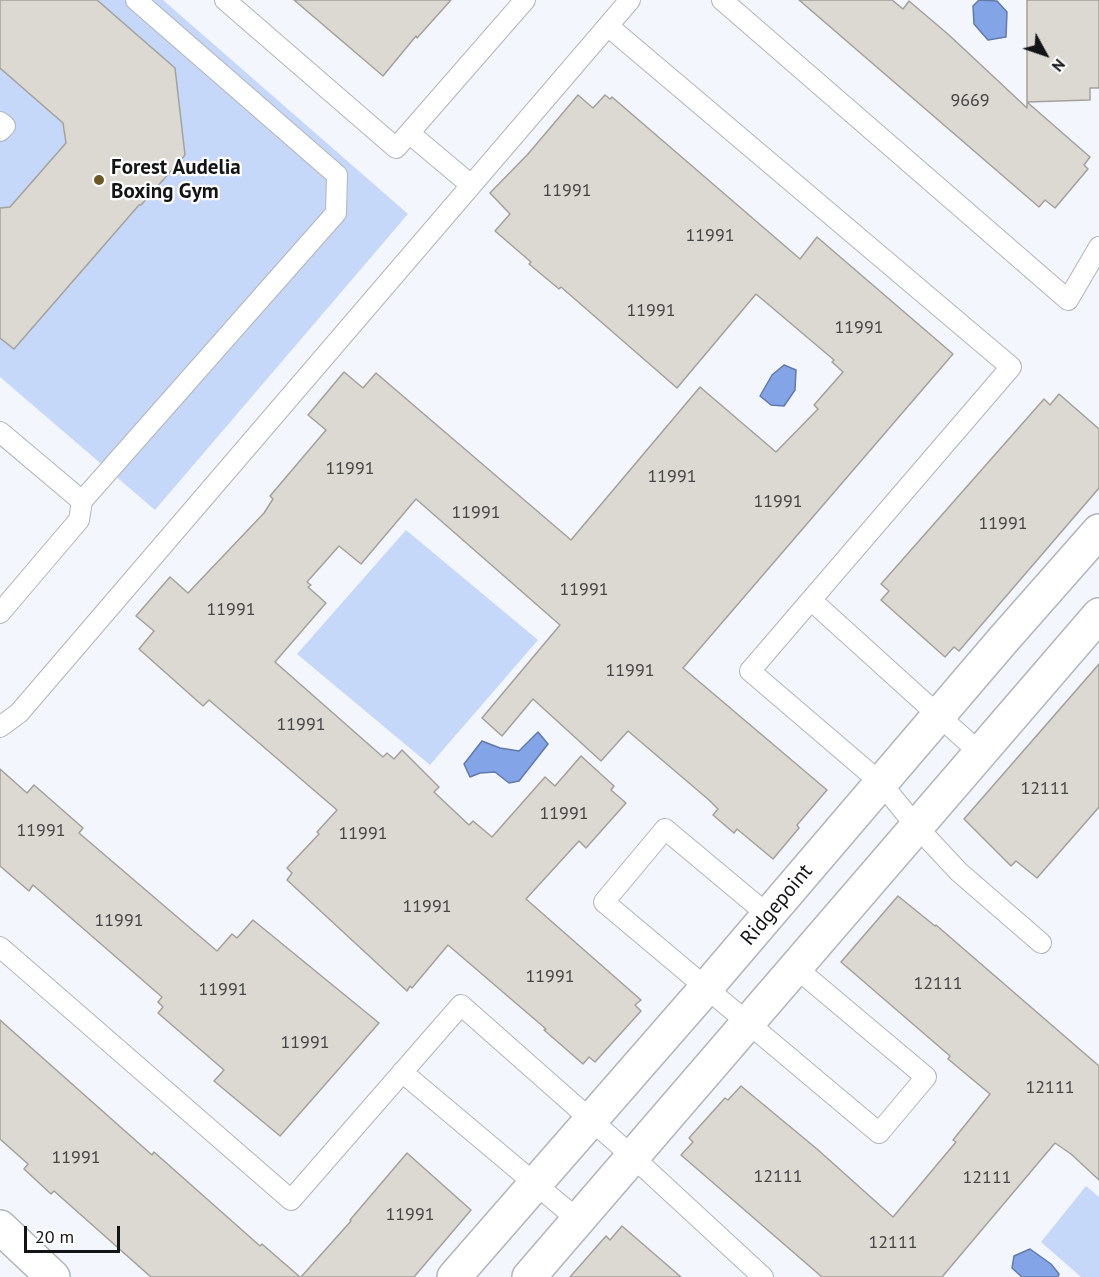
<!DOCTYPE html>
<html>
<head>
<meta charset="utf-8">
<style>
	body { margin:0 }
	#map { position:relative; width:1099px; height:1277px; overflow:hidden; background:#f3f7fd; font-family:"PT Sans",sans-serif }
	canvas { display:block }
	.north { position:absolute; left:1015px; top:24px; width:60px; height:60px; -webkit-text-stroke:4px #fff; paint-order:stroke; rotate:130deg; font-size:16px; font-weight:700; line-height:24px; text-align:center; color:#131416 }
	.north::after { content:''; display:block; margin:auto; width:21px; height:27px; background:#131416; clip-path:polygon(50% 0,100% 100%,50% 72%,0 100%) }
	.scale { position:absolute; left:24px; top:1226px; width:96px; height:27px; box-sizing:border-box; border:3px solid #131416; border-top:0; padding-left:8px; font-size:18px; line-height:21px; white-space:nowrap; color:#131416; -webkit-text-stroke:4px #fff; paint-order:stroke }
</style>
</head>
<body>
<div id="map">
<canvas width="1099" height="1277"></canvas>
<div class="north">N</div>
<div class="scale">20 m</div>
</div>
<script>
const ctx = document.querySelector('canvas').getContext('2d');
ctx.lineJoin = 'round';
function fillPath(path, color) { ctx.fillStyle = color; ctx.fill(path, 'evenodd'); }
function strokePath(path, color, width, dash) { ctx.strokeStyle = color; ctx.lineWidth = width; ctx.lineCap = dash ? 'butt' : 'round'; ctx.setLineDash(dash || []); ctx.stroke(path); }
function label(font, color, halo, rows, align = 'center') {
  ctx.font = font + ' "PT Sans",sans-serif'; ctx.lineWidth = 4.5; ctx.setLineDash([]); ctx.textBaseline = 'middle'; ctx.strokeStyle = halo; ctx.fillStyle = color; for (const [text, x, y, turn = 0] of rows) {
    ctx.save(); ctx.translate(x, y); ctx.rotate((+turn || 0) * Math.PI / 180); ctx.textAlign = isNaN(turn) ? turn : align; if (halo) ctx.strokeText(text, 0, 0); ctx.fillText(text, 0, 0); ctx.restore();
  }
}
fillPath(new Path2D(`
	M0 0H163L408 214 155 510 0 377Z
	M406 530 538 640 430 765 297 654Z
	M1086 1186 1099 1197V1277H1081L1041 1242Z`), '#c5d8fa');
const water = new Path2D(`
	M979 0 997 1 1007 12 1006 37 988 40 974 24 973 6Z
	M784 365 796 370 795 390 784 406 771 405 760 396 772 375Z
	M538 732 548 744 519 781 509 783 495 772 480 773 470 777 464 764 482 741 500 748 519 751Z
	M1030 1249 1051 1264 1059 1274 1058 1277H1022L1012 1268 1014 1256Z`);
fillPath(water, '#83a5e8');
strokePath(water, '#617aa9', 1.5);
const building = new Path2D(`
	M0 0H97L175 68 185 155 141 205H139L14 349 0 338V208L10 207 66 143 63 123 0 68Z
	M294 0H451L417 38 416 36 383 76Z
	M799 0H892L903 9 909 1 949 35 1027 108V0H1099V88H1090V100L1027 102 1090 157 1084 165 1088 169 1055 208 1045 200 1039 207Z
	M578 95 593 108 605 95 610 99 612 97 800 259 817 237 953 354 683 668 827 790 797 825 799 828 773 859 737 829 734 833 713 815 718 809 709 800 628 731 601 761 533 699 502 736 482 718 560 625 416 499 361 564 339 546 307 582 311 585 308 587 326 603 275 662 383 757 387 753 394 759 402 750 439 787 434 792 469 825 473 821 492 837 545 777 555 786 581 756 614 786 611 790 626 803 586 848 579 841 526 899 641 1000 635 1005 641 1011 622 1032 595 1062 589 1057 583 1064 544 1030 546 1029 448 945 412 988 410 986 407 991 287 880 292 873 287 868 319 834 317 832 337 810 209 700 203 706 139 649 154 631 136 616 170 577 188 593 264 513 273 499 270 496 326 430 308 415 344 372 363 388 376 373 571 540 700 387 776 452 818 409 814 405 843 372 832 362 834 360 756 294 677 388 561 287 559 289 529 264 531 262 495 231 510 214 490 193 528 154Z
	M1059 394 1099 429V488L959 651 954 647 945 657 881 600 889 591 881 584 1044 399 1050 405Z
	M1099 664V807L1037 878 1016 861 1011 866 964 819Z
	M0 769 27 793 34 785 83 828 79 833 217 951 232 934 237 938 253 920 379 1023 280 1136 214 1081 224 1070 158 1013 163 1007 158 1002 162 997 33 885 29 891 0 866Z
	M898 896 935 926 936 925 1099 1066V1180L1071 1154 1055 1143 942 1277H822L681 1155 693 1142 689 1138 725 1098 728 1100 741 1086 817 1149 893 1217 956 1142 953 1140 990 1094 948 1059 950 1056 841 962Z
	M0 1020 152 1155 154 1152 260 1246 262 1244 300 1277H151L54 1191 51 1194 24 1169 28 1164 0 1139Z
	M407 1153 471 1210 414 1277H301L351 1221 350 1220Z
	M622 1226 681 1277H570L606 1236 610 1240Z`);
fillPath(building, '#dcd9d3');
strokePath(building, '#a4a19b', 1.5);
const service = new Path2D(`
	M225 0 396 148 525 0
	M722 0 1068 300 1099 247
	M608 26 1011 367 750 671 881 783 916 826 959 872 1041 943
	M0 122 5 126 0 131
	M409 133 471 185
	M0 432 82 501 79 520 0 613
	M82 501 336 213 337 175 136 0
	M811 600 980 753
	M0 727 19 713 630 0
	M768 915 665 829 604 902 879 1133 926 1077 795 967
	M0 947 291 1200 461 1005 633 1157 763 1277
	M402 1072 577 1219`);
const minor = new Path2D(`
	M454 1277 706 988 1003 640 1099 531
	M529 1277 1099 615`);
const secondary = new Path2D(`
	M0 1227 53 1277`);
strokePath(service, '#b1b4b9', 22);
strokePath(minor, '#b1b4b9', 36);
strokePath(secondary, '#b1b4b9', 36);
strokePath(service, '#fff', 20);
strokePath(minor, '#fff', 33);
strokePath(secondary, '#fff', 33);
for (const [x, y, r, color] of [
	[99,180,6,"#6e5727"]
]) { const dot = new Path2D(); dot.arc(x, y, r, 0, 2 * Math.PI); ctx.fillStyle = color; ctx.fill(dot); strokePath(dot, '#fff', 2); }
label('18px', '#454545', null, [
	["9669",970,101],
	["11991",567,191],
	["11991",710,236],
	["11991",651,311],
	["11991",859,328],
	["11991",350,469],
	["11991",672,477],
	["11991",778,502],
	["11991",476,513],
	["11991",1003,524],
	["11991",584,590],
	["11991",231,610],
	["11991",630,671],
	["11991",301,725],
	["12111",1045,789],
	["11991",564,814],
	["11991",41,831],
	["11991",363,834],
	["11991",427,907],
	["11991",119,921],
	["11991",550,977],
	["12111",938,984],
	["11991",223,990],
	["11991",305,1043],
	["12111",1050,1088],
	["11991",76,1158],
	["12111",778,1177],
	["12111",987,1178],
	["11991",410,1215],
	["12111",893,1243]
]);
label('bold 21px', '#131416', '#fff', [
	["Forest Audelia",111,168],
	["Boxing Gym",111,192]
], 'left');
label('21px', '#131416', '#fff', [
	["Ridgepoint",777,905,-50]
]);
</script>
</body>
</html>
